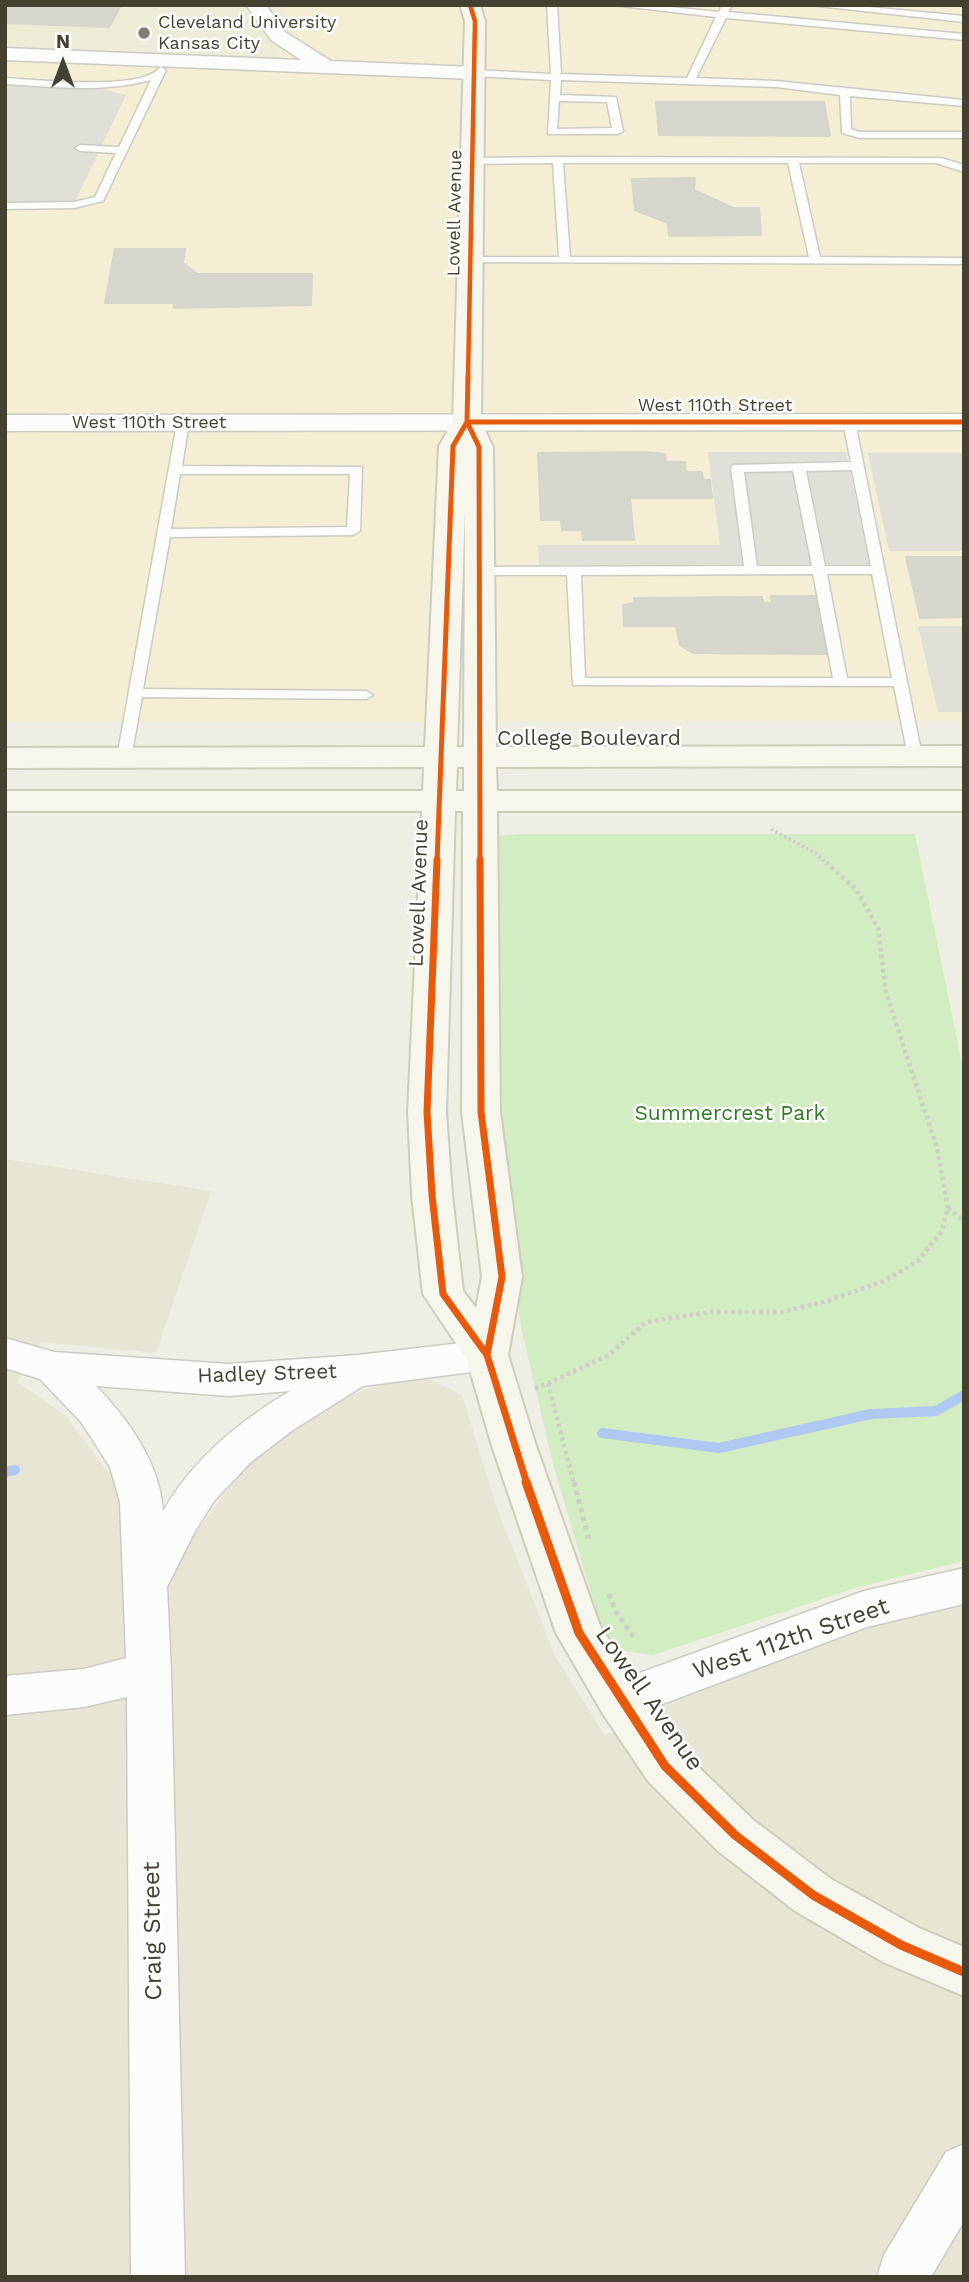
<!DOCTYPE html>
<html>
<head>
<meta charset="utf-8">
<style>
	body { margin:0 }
	#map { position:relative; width:969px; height:2282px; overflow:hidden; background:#eeeee5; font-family:"Work Sans",sans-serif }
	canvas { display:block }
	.frame { position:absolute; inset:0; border:7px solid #444131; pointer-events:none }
	.north { position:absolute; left:28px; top:28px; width:70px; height:70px; -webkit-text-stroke:5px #fff; paint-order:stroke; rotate:0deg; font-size:19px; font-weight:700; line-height:28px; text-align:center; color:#444131 }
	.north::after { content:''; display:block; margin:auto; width:24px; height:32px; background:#444131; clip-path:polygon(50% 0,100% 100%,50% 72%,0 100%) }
</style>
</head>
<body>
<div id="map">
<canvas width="969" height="2282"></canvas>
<div class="frame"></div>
<div class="north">N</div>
</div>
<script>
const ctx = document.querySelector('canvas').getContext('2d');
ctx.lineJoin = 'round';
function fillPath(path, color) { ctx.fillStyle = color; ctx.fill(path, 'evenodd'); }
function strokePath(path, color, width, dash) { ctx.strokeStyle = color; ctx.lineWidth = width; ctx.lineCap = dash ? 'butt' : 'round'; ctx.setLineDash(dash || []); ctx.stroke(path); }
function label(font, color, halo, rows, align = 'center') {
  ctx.font = font + ' "Work Sans",sans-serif'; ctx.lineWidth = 5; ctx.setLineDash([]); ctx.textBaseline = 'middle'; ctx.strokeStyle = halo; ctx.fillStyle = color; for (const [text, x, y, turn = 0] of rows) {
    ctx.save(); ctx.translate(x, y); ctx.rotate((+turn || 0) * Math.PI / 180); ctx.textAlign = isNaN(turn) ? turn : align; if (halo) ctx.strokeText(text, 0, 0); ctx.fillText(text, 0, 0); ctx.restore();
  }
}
fillPath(new Path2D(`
	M5 1159 211 1191 156 1353 40 1342 17 1382 66 1416 117 1484 167 1599 174 1572 192 1537 261 1447 347 1396 405 1377H425L462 1395 495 1503 555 1656 605 1736 710 1683 878 1624 964 1601V2277H5Z`), '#e7e6d5');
fillPath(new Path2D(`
	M5 5H964V721L5 722Z`), '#f4eed5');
fillPath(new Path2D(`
	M5 5H281L286 14 278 59 5 52Z`), '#edecd6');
fillPath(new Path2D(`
	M520 834H915L964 1074V1561L862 1586 653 1655 625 1651 608 1639 597 1613 553 1464 521 1327 494 1124V977L498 836Z`), '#d2edc1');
fillPath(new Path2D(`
	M5 85 102 89 126 95 71 209 5 210Z
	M708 452H846L870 564 539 565 538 545H720Z
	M868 453H964V551H889Z
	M918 626H964V712H938Z`), '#e0dfd8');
strokePath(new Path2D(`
	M602 1433 719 1448 871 1414 936 1411 964 1395
	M5 1472 15 1470`), '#b0c9f2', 10);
const building = new Path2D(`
	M5 5H121L109 27 5 23Z
	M656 102H824L830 136 659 135Z
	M695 178 694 190 733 208H759L761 235 669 236 668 223 635 210 632 179Z
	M115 249H185L183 263 197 274H312L311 305 174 308V303H105Z
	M646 452 665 454 666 462H685L686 472H702L703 480H710L712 498H630L634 540H583L582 530H562L561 520H541L538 453Z
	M906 557H964V617L920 618Z
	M771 596H815L826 654 693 653 680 645 676 626H624L623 605 635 603 634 598 762 597 763 603H772Z`);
fillPath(building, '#d7d7cd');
strokePath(building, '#d6d5cb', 2);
const lane = new Path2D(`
	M547 5H557L561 74 687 78 716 17 613 5H651L719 12 722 5H732L728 12 964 34V40L726 18 696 78 776 81 964 100V106L850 96 851 129 860 132H964V138H860L842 133 840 95 776 87 561 80 560 95 616 97 623 131 618 134H548L551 80 474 76 469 73 474 70 551 74ZM559 101 607 102 612 128 557 129Z
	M809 5H847L964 16V22Z
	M161 67 166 70 103 201 74 208 5 209V203L74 202 95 197 116 153 80 151 75 148 80 145 119 147 151 80C103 93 54 87 5 84V78C37 80 127 89 153 73 156 72 158 69 161 67Z
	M558 157 941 158 964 165V172L936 163H799L820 257 964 258V264L466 262V258L470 257H559L553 163 472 164 467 161 472 158ZM563 163H788L809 257H570Z
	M849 418 855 422 922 756 920 759H910L908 756 894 686 573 685 567 575H480L473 571 480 567 744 566 731 468 733 465 851 462 843 422ZM852 470 871 566H825L806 471ZM793 471 812 566H757L744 472ZM813 574 833 678H585L581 575ZM827 574H872L892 678H847Z
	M183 419 189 423 182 466 362 467 360 531 353 535 170 537 143 689 366 691 373 695 366 699 142 697 131 758 124 762 117 758 177 423ZM180 474H350L347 527 171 529Z`);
const street = new Path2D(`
	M246 5H266L285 32 331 61 474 67 481 69 484 73 481 77 474 79 5 60V48L301 60 271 40Z
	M964 414V430L5 431V415Z
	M5 1338 54 1352 229 1364 358 1355 487 1340 501 1344 507 1355 501 1366 487 1370 363 1386 293 1430 251 1462 214 1501 194 1533 167 1587 171 1672 185 2277H131L127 1697 84 1707 5 1715V1676L84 1669 126 1658 120 1502 110 1467 81 1422 40 1379 5 1368ZM96 1386 229 1396 290 1391C238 1422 194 1458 163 1511 160 1463 128 1419 96 1386Z
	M964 1568V1604L867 1627 620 1720 604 1714 597 1700 604 1686 864 1591Z
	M964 2144V2221L931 2277H877L884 2255 946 2152Z`);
const secondary = new Path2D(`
	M460 5H480L485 21 481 422 493 447 496 747 964 746V766L496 767 497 791H964V811H497L500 1112 522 1277 508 1355 536 1446 600 1626 682 1751 752 1819 831 1879 919 1928 964 1947V1996L883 1962 795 1911 718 1851 648 1781 603 1714 556 1633 492 1446 467 1360 423 1294 412 1195 408 1112 422 811H5V791H423L424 767 5 768V748L425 747 439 446 453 422 465 21ZM465 508 464 747H457ZM457 767H464V791H456ZM455 811H463L462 1112 482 1277 476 1308 463 1291 452 1195 446 1112Z`);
strokePath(lane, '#cccbc3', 3);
strokePath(street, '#cccbc3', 3);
strokePath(secondary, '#cecdbb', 4);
strokePath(new Path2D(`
	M771 829 815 853 825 862`), '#d0cec8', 3.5, [2.5, 2.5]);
strokePath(new Path2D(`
	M948 1208 964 1221
	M548 1383 574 1484
	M535 1389 609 1355 646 1322 711 1312H782L824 1302 884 1281 918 1261 941 1232 948 1208 937 1148 886 993 878 928 855 888 823 860`), '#d0cec8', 4.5, [3.5, 3.5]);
strokePath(new Path2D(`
	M574 1482 589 1540
	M609 1594 615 1610 634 1638`), '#d0cec8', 5, [4.5, 4.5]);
fillPath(lane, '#fcfcfb');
fillPath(street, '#fcfcfb');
fillPath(secondary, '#f6f6ec');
strokePath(new Path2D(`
	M468 378 475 21 470 5`), '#e8590c', 4.5);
strokePath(new Path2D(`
	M468 376 467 422 479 447 480 862
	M467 422H964
	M437 862 453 446 467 422`), '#e8590c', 5);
strokePath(new Path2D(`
	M437 860 427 1112 432 1195 443 1294 487 1355 527 1484
	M480 860 481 1112 502 1277 487 1355`), '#e8590c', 7);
strokePath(new Path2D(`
	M526 1482 579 1633 665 1766 735 1835 813 1895 901 1945 964 1972`), '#e8590c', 9);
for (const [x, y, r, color] of [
	[144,33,7,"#807e70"]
]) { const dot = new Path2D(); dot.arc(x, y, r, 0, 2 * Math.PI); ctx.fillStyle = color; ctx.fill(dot); strokePath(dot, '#fff', 2.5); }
label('18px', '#444131', '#fff', [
	["Cleveland University",158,23],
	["Kansas City",158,44]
], 'left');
label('18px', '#444131', '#fff', [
	["Lowell Avenue",455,213,-89],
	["West 110th Street",715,406],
	["West 110th Street",149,423]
]);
label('21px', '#444131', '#fff', [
	["College Boulevard",589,739],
	["Lowell Avenue",419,893,-88],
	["Hadley Street",267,1374,-2]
]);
label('21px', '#2e7a20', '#fff', [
	["Summercrest Park",730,1114]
]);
label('24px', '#444131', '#fff', [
	["West 112th Street",791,1639,-19],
	["Lowell Avenue",649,1699,55],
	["Craig Street",153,1931,-91]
]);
</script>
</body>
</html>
